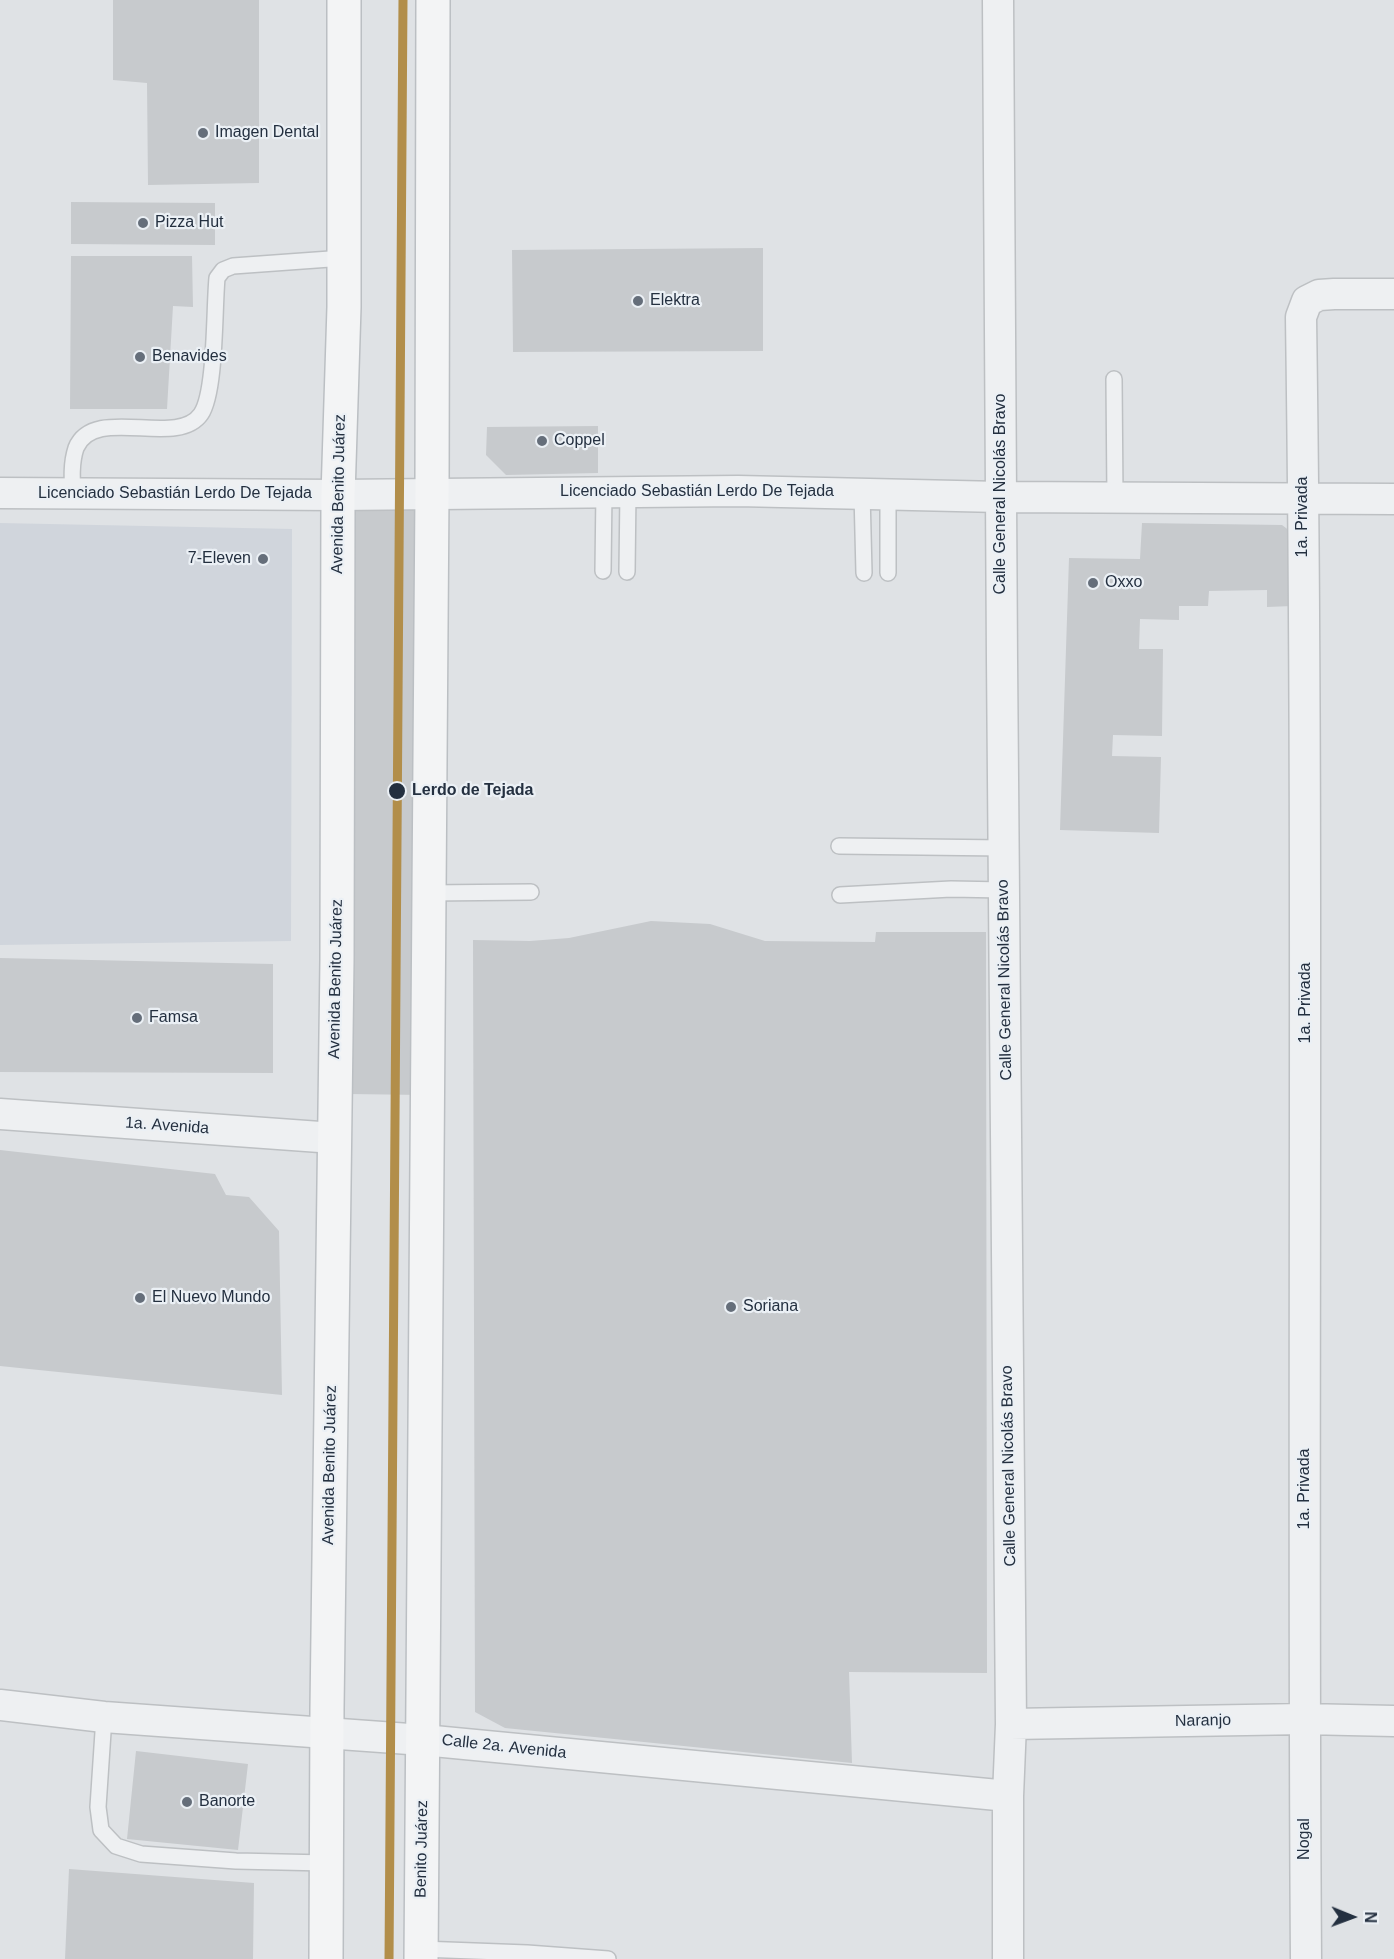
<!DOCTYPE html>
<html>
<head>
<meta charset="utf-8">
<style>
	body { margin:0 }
	#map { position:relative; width:1394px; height:1959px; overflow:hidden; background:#dfe2e5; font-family:Arial,sans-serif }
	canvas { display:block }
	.north { position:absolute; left:1322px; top:1887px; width:60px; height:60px; -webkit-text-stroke:4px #ebf0f5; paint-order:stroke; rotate:91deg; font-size:16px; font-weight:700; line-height:24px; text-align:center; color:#243040 }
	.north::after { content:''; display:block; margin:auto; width:21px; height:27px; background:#243040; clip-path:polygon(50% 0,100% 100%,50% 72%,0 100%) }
</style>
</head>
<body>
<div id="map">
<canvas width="1394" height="1959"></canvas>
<div class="north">N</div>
</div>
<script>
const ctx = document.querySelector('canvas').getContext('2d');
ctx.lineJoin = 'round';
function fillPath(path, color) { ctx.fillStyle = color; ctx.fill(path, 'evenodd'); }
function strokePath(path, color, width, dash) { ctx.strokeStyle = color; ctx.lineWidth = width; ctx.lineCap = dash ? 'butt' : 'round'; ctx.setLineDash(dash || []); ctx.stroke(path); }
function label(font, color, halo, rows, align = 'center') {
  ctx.font = font + ' Arial,sans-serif'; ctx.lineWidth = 4.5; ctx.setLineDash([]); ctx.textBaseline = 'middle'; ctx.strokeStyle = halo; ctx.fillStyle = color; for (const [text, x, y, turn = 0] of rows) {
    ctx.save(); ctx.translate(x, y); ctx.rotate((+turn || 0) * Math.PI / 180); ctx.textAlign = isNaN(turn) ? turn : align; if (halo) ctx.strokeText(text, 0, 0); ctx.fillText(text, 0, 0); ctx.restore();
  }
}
fillPath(new Path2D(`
	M0 523 292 529 291 941 0 945Z`), '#d0d5dc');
fillPath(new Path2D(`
	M113 0H259V183L148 185 147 83 113 80Z
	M71 202 215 203V245L71 244Z
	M763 248V351L513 352 512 250Z
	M71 256H192L193 307 173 306 167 409H70Z
	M598 426V473L506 475 486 455 487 427Z
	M354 486H428L423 1095 349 1094Z
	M1142 523 1282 525 1290 531 1292 606 1267 607V590L1209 591 1208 606H1179V620L1140 619 1139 649H1163L1162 736 1113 735 1112 756 1161 757 1159 833 1060 830 1069 558 1140 559Z
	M651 921 710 924 765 941 875 942 876 932H986L987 1673 849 1672 852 1763 505 1728 475 1712 473 940 530 941 569 938Z
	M0 958 273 964V1073L0 1072Z
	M0 1150 215 1174 226 1195 249 1197 279 1231 282 1395 0 1366Z
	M136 1751 248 1764 238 1850 127 1839Z
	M69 1869 254 1883 253 1959H65Z`), '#c7cacd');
const service = new Path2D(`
	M1114 379 1115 498
	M862 493 864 573
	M73 494C72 479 71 463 76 448 94 404 177 449 201 414 216 392 214 309 217 278L223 270 233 266 344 258
	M888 494V573
	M603 571 604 491
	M627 572 628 491
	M839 846 1004 848
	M428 893 531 892
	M840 895 951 889 1004 890
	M104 1717 98 1807 101 1830 116 1846 141 1854 236 1861 326 1863
	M421 1949 527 1953 608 1959`);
const minor = new Path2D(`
	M998 0 1002 660 1011 1724 1008 1796V1959
	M0 493 338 495 738 491 1000 497 1394 499
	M0 1114 334 1138
	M0 1705 104 1717 423 1740 1008 1796
	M1011 1724 1304 1719 1394 1721
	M1306 1959C1302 1412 1309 864 1301 317L1307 301 1319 295 1334 294H1394`);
const primary = new Path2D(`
	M326 1959 327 1708 337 960 338 495 344 307V0
	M421 1959 432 493 433 0`);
strokePath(service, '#bdc0c3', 18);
strokePath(minor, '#bdc0c3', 33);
strokePath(primary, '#bbbfc3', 36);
strokePath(service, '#eef0f2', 15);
strokePath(minor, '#eef0f2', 30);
strokePath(primary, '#f3f4f5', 33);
strokePath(new Path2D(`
	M389 1959 403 0`), '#b28e4a', 9);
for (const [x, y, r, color] of [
	[203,133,6,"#656e7a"],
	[143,223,6,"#656e7a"],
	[638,301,6,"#656e7a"],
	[140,357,6,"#656e7a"],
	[542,441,6,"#656e7a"],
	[263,559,6,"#656e7a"],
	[1093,583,6,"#656e7a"],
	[397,791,9,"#243040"],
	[137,1018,6,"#656e7a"],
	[140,1298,6,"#656e7a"],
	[731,1307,6,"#656e7a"],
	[187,1802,6,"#656e7a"]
]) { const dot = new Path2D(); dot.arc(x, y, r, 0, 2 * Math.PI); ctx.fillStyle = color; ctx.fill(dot); strokePath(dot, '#ebf0f5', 2); }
label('16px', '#243040', '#ebf0f5', [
	["Imagen Dental",215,133],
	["Pizza Hut",155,223],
	["Elektra",650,301],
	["Benavides",152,357],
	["Coppel",554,441],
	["7-Eleven",251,559,"right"],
	["Oxxo",1105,583],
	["Famsa",149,1018],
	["El Nuevo Mundo",152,1298],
	["Soriana",743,1307],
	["Banorte",199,1802]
], 'left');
label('16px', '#243040', '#ebf0f5', [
	["Licenciado Sebastián Lerdo De Tejada",697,492],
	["Licenciado Sebastián Lerdo De Tejada",175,494],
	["Avenida Benito Juárez",339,494,-89],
	["Calle General Nicolás Bravo",1001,494,-90],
	["1a. Privada",1303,517,-90],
	["Avenida Benito Juárez",336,979,-89],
	["Calle General Nicolás Bravo",1005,980,-91],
	["1a. Privada",1306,1003,-90],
	["1a. Avenida",167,1126,4],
	["Avenida Benito Juárez",330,1465,-89],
	["Calle General Nicolás Bravo",1009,1466,-91],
	["1a. Privada",1305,1489,-90],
	["Naranjo",1203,1721,-1],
	["Calle 2a. Avenida",504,1747,6],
	["Nogal",1305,1839,-90],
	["Benito Juárez",422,1849,-89]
]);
label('bold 16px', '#243040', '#ebf0f5', [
	["Lerdo de Tejada",412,791]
], 'left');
</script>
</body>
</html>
